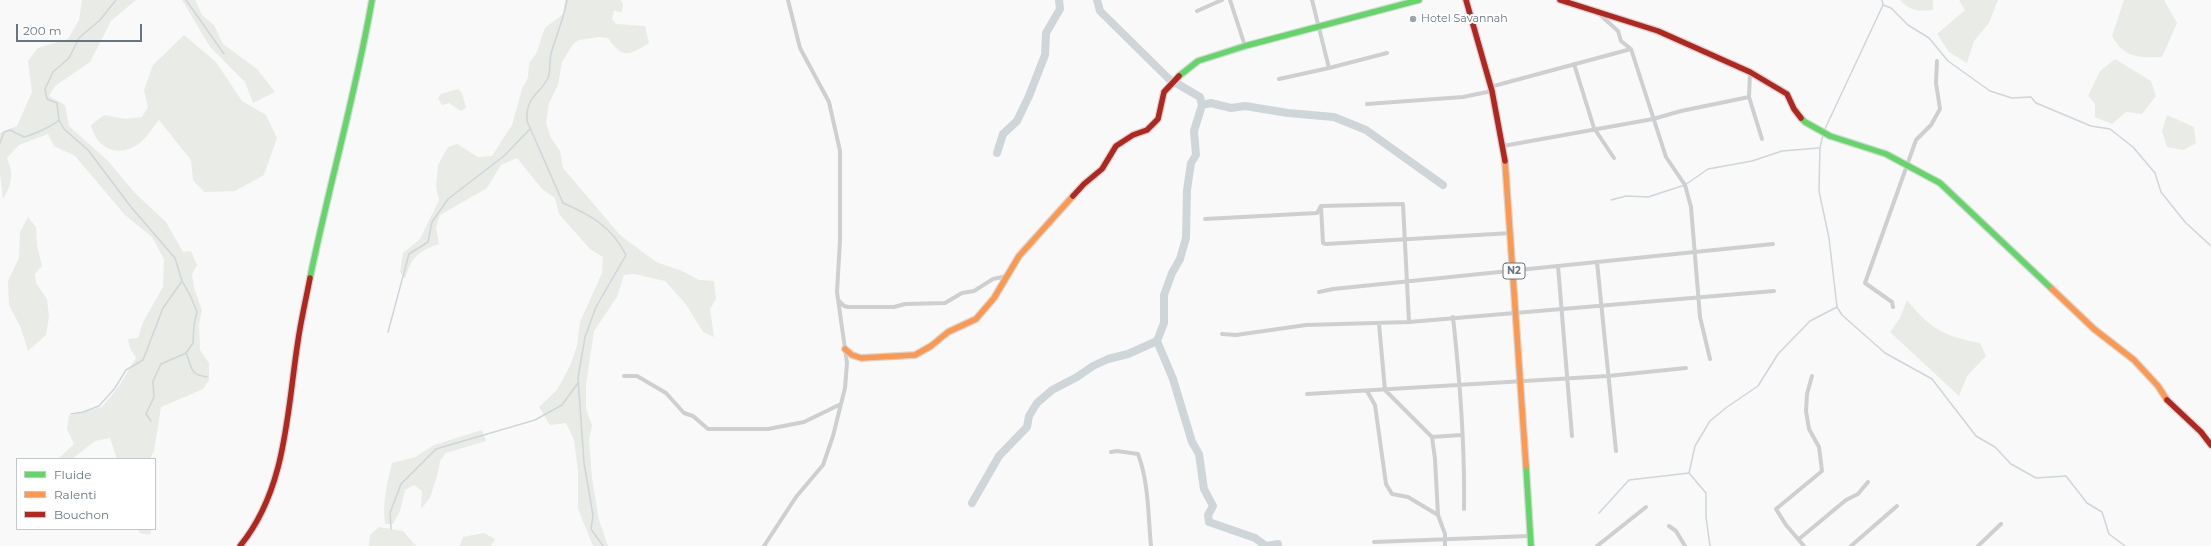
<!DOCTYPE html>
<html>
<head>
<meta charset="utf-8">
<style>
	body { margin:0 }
	#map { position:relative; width:2211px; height:546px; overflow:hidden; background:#f9f9f9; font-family:Montserrat,sans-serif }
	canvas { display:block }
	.legend { position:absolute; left:16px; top:458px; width:140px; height:72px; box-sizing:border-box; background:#fff; border:1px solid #c1c8cd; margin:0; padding:5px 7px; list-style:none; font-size:12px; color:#657683 }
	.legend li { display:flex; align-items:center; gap:8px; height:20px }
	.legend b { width:20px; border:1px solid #c1c8cd }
	.scale { position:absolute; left:16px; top:24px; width:126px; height:18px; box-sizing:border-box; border:2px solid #657683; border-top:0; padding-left:5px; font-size:12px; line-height:14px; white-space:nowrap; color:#657683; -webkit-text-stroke:3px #fff; paint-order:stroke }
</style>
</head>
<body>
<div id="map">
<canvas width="2211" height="546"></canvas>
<ul class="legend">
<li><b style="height:5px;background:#63d668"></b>Fluide</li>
<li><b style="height:5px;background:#ff974d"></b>Ralenti</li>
<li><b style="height:5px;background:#b3261e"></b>Bouchon</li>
</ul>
<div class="scale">200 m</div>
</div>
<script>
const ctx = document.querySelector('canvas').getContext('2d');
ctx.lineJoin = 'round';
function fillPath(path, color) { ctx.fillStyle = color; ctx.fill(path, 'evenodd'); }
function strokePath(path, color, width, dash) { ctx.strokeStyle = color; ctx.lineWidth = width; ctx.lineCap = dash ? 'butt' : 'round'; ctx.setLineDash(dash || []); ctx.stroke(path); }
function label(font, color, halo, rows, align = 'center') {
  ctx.font = font + ' Montserrat,sans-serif'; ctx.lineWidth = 4; ctx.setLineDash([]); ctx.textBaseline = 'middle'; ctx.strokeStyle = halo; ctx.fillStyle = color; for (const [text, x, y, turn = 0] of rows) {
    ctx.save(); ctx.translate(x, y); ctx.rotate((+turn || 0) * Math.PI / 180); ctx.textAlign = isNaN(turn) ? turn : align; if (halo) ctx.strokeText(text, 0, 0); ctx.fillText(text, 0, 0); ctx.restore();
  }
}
fillPath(new Path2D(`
	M82 0H136L111 21 90 62 55 86 49 96 65 105 69 126 108 161 136 194 166 222 183 252 191 251 197 265 192 274 194 288 202 310 199 324 200 350 209 363V380L203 389 161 407 154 451 150 459H117L110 438 95 441 72 459H58L74 444 67 429 69 416 102 407 119 386 136 358 130 348 128 339 138 338 143 322 163 287 164 259 152 237 125 215 75 156 54 146 48 134 19 145 7 158C14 174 12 184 3 199L0 174V133L17 126 32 92 28 61 38 48 68 39 79 20Z
	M182 0H195L202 15 214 25 223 44 257 69 275 92 253 103 245 82 210 47Z
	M565 0H620L623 3 622 12 614 11 612 19 616 24 645 26 649 43C628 56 623 59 608 38L599 37 579 40 573 44 562 62 558 85 549 103 546 123 551 138 560 151 563 168 620 235 656 262 682 271 699 280 714 281 716 299 710 309 714 337 703 332 685 303 665 281 634 274 624 275 617 297 594 331 586 385V409L592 425 589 441 592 478 599 520 608 546H593L578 509V471L574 440 566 423 550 425 539 407 557 390 570 366 577 346 580 322 602 273 603 257 590 249 559 214 555 198 542 189 517 158 501 165 487 188 440 215 436 228 439 244C418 251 411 258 405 279L400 272 403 253 420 239 439 200 436 187 438 165 448 147 457 144 478 157 492 156 512 125 522 89 528 78 529 63 536 54 545 28 563 14Z
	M1900 0H1933V10C1919 12 1910 11 1900 0Z
	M1959 0H1998L1989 23 1974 41 1967 63 1949 52 1937 34 1965 10Z
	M2124 0H2164L2177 23 2162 57C2139 58 2124 58 2112 36Z
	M184 35 216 62 242 101 266 115 277 138 264 175 235 191 204 192 193 180 191 160 159 120C153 127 148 136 141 142 120 159 97 150 91 125L104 115 125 119 142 117 148 107 144 90 153 65Z
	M2115 59 2151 81 2156 96 2142 114 2126 112 2112 124 2095 117V104L2088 96 2100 71Z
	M458 89 462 93 466 108 461 111 449 103 442 105 438 98 441 94Z
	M2167 115 2194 127 2196 143 2183 150 2167 147 2162 131Z
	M28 217 36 227 37 246 42 266 35 274 36 283 47 299 49 317 46 335 28 351 21 328 9 305 8 281 19 258 20 232Z
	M1907 300C1930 329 1944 336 1980 343L1986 356 1967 376 1959 396 1890 332 1900 318Z
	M482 430 486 441 446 453 440 461 437 476 430 498 421 509 422 491 414 485 405 490 400 511 393 524H385C382 503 387 484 392 463L415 457 434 445Z
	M379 527 403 531 416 546H369L370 535Z
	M138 529H152L150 535 140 533Z
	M484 533 495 539 491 546H460L463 537Z`), '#e8ebe6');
strokePath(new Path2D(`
	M116 0 100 20 79 38 69 58 53 72 45 89 47 99 57 103 59 120 64 129 88 150 131 207 175 258 182 281 190 295 197 312 194 324 193 343 186 353 161 364 153 381 154 397 146 414 151 421
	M186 0 224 54
	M567 0C564 19 556 35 551 54 549 61 551 71 548 78 538 97 526 95 527 121L563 203C591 215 612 227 626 255L596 307 585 337 578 378 584 463 593 515 591 529 603 546
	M1883 5 1891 8 1908 25 1929 38 1948 61 1990 91 2012 98 2031 97 2036 103 2091 126 2110 129 2133 147 2155 173 2161 192 2185 222 2211 246
	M1824 131 1883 5 1882 0
	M1823 135 1820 148 1819 191 1829 238 1837 307 1842 315 1885 353 1932 379 1976 436 1995 447 2011 464 2036 478 2066 476 2087 503 2102 512 2109 534 2125 546
	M0 143 4 132 10 130 24 137C32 135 53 126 59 120
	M1611 200 1626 196 1648 197 1685 185 1708 169 1752 161 1782 151 1819 148
	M388 332 409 254 428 242 432 222 448 199 504 156 530 129
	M186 353C193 368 188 374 207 377
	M71 414 83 412 99 406 115 388 126 370 143 360 163 308 182 281
	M1599 513 1629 480 1689 473
	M391 529 390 513 401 484 436 449 535 420 562 405 578 383
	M1710 546 1706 517V493L1689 473 1695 446 1710 421 1727 407 1758 386 1778 354 1810 321 1837 307`), '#ced6d9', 1.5);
strokePath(new Path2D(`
	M1097 0 1100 11 1169 79 1200 97 1202 105 1194 131 1196 155 1191 163 1187 190 1186 238 1180 259 1172 273 1164 295V323L1157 341 1173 379 1192 442 1199 454 1204 489 1213 506 1208 515 1209 522 1255 538 1266 546 1278 544
	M1202 105 1211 103 1231 108 1245 106 1288 113 1334 117 1366 130 1443 185
	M997 153 1003 134 1017 121 1029 96 1045 55 1046 33 1060 9 1059 0
	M972 503 999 456 1027 427 1029 416 1037 403 1052 390 1077 377 1093 366 1108 359 1128 354 1157 341`), '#ced6d9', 8);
const fast = new Path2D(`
	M1179 76 1198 61 1245 46 1419 0
	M1801 118 1805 122 1830 136 1886 154 1940 183 2052 289
	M310 278C329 185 356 93 372 0
	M1526 466 1531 546`);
const slow = new Path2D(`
	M1505 161 1526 466
	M2052 289 2094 329 2134 360 2158 386 2167 400
	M845 349 852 355 861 358 915 355 931 346 948 332 976 319 994 298 1019 256 1073 196`);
const jam = new Path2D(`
	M1466 0 1492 91 1505 161
	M1560 0 1658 31 1750 72 1787 94 1794 109 1801 118
	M1073 196 1084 184 1102 169 1116 146 1133 135 1147 130 1158 119 1164 92 1179 76
	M2167 400 2201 432 2211 445
	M240 546C287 489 287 410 298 341 301 320 306 299 310 278`);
strokePath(fast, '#d5d6d7', 8);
strokePath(slow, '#d5d6d7', 8);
strokePath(jam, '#d5d6d7', 8);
strokePath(new Path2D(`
	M1230 0 1245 46
	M1197 11 1222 0
	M1598 13 1618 31 1621 41 1631 49 1666 157 1685 185 1691 207 1700 317 1710 359
	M1574 64 1594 128 1614 158
	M1329 68 1387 53
	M1750 72 1749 97 1762 139
	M1279 79 1329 68 1312 0
	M1490 87 1631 49
	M1367 104 1463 97 1492 91
	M1503 146 1653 119 1681 111 1749 97
	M1321 207 1323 243 1326 244 1511 233
	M1205 219 1317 213 1321 206 1403 204 1409 322
	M1597 262 1616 451
	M1558 266 1572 436
	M1319 292 1333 289 1773 244
	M839 301 844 306 848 307H894L905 304 945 303 962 293 974 291 993 279 1007 276
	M1893 307 1892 302 1865 283 1916 140 1931 125 1940 109 1936 83 1937 61
	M1453 317C1460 381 1465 445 1464 509
	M1379 324 1385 390 1432 437 1435 459 1438 515 1445 534V546
	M1222 334 1236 335 1306 325 1409 322 1774 291
	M624 376H637L666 393 684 413 693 416 708 429H768L804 422 841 404
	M1367 391 1375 405 1386 484 1392 494 1408 497 1438 515
	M1307 394 1608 376 1686 368
	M1432 437 1462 435
	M1111 452 1117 451 1138 454C1149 483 1148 516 1151 546
	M1669 526 1676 531 1685 546
	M1799 539 1846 500 1858 494 1868 482
	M1374 542 1529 536
	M764 546 796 497 823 465 833 436 845 388 847 363 837 292 840 240V151L829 102 800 48 788 0
	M1597 546 1646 507
	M1804 546 1786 525 1776 509 1822 471 1819 447 1809 429 1806 411 1807 394 1812 376
	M1851 546 1897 506
	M1978 546 2001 524`), '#cecfd0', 4);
strokePath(fast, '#63d668', 5.5);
strokePath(slow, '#ff974d', 5.5);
strokePath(jam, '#b3261e', 5.5);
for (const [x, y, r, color] of [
	[1413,19,4,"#99a4ac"]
]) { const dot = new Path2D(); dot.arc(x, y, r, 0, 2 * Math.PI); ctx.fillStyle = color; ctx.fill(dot); strokePath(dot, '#fff', 1.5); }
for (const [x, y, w] of [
	[1514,271,22]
]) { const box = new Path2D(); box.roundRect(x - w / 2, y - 8, w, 16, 3); ctx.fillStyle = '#fff'; ctx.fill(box); strokePath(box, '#657683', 1); }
label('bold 10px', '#657683', null, [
	["N2",1514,271]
]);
label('11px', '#657683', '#fff', [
	["Hotel Savannah",1421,19]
], 'left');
</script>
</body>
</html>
